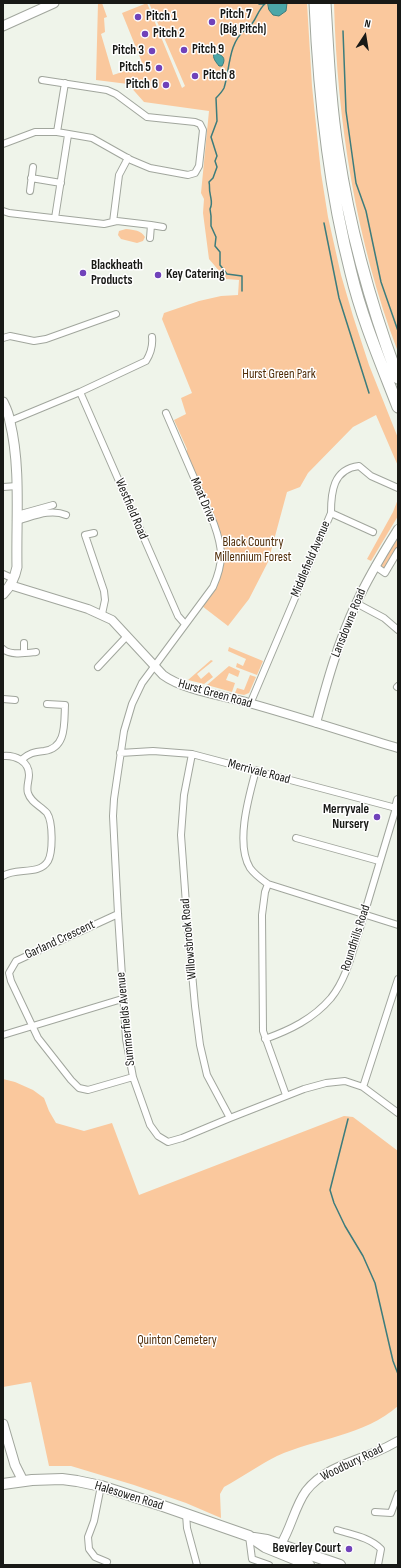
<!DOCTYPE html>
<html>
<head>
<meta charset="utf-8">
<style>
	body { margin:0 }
	#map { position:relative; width:401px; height:1568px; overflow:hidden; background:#eff4ea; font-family:"Sofia Sans Condensed",sans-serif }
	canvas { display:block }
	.frame { position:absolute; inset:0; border:4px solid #181916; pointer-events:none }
	.north { position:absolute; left:345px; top:16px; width:40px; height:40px; -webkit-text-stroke:3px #fff; paint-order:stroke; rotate:12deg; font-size:11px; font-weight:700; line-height:16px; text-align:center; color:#181916 }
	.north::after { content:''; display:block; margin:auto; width:14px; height:18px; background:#181916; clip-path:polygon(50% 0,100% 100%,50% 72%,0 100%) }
</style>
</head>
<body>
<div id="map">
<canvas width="401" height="1568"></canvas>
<div class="frame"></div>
<div class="north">N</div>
</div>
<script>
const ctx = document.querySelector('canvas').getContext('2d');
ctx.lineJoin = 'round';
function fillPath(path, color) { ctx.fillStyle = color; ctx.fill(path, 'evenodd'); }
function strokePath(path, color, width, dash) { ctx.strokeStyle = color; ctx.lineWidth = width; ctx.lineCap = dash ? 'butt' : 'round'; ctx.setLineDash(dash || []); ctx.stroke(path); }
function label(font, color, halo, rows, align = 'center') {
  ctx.font = font + ' "Sofia Sans Condensed",sans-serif'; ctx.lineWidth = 3; ctx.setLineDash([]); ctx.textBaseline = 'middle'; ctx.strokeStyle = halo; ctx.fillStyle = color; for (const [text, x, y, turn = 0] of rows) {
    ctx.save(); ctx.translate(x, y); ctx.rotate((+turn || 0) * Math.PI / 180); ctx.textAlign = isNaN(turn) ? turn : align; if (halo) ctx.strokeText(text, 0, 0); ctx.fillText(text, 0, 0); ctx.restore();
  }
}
fillPath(new Path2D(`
	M98 3H102L107 17 104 18 105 32 101 34 113 75 143 65 122 13 147 3 182 88 185 86 149 3H307L312 86 321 173 328 217 341 275 353 316 369 365 398 438V466L376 415 353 427 308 473 300 487 287 492 268 562 249 599 228 626 202 606C209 594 219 581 222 568 231 538 199 482 186 454L187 449 174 420 186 414 181 398 192 393 162 319 164 313 199 301 221 296 238 295 239 280 226 279 209 259 203 213 204 199 201 193 209 111 144 102 128 84 96 80Z
	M334 3H398V352C356 241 337 122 334 3Z
	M126 229C134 230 141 230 145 237L143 241 137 243 121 239 118 235 119 231Z
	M398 499V516L371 561 367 559 393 512Z
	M398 535V546L385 568 380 566Z
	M229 647 263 661 257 675 236 667 237 663 243 666 246 659 228 651Z
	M211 660 213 661 197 674 201 679 209 672 213 677 204 684 188 680Z
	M229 666 240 671 238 677 229 673 226 680 235 683 232 692 207 685Z
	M250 675 256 677 249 693 244 695 235 693 237 688 244 690Z
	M3 1079 15 1082 33 1090 44 1098 49 1111 56 1123 84 1131 112 1123 139 1195 344 1116 353 1117 398 1151V1406C364 1436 317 1438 277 1456 259 1465 242 1477 224 1487L220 1494 221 1518 186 1503 134 1485 71 1466H49L31 1382 3 1387Z`), '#fac89d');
const water = new Path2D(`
	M268 3H287L286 11 279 16 273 15 269 10Z
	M214 53C222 54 227 58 222 66H219C216 62 212 58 214 53Z`);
fillPath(water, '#4ca7a8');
strokePath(water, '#3c7c7c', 1);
strokePath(new Path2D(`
	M259 4H264
	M249 27C257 20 257 10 266 3
	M343 31 346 111 356 183 366 211 381 282 398 331
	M324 223 339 298 369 393
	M242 291V276L227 274 220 265V252L215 246 216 237 211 226V216L210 209C213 203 211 200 210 193 209 189 210 186 209 182L213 178 217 167 215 161 217 156 211 137 217 121 216 98C219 95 222 92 224 88 230 70 228 43 245 30
	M348 1119 330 1190 334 1203 345 1226 363 1256 375 1283 393 1361 398 1374`), '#3c7c7c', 1.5);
const minor = new Path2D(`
	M57 132 65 83
	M3 144 35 132H57L92 138 131 160 150 168 188 175 195 173 199 166 203 130 200 124 195 122 147 117 116 94 107 90 42 80
	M31 178 61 183
	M30 191 33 167
	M3 211 9 213 104 224 117 221 151 225
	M55 218 68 135
	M113 222 119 175 128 158
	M150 238 151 225 163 227
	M3 338 10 336 34 341 46 339 116 314
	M80 392 178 616 185 624
	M166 413 214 524C223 549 224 562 213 587L142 683 132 704 124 731 114 799 113 816 118 914 126 1039 133 1077 150 1125 158 1136 168 1142 182 1138 230 1118 304 1089 326 1083 345 1081 363 1087 398 1113
	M10 421 80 392 146 361C151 353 153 346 152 337
	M3 487 17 486
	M331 513 373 532
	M17 515 53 505
	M16 521C32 517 50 508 66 515
	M94 533 85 535 104 591 105 600 102 614
	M375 566 385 573 398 551
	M3 574 14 579
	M356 603 384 618 398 630
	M3 649C10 656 27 653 36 652
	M24 653V643
	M98 667 127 636
	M397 687 398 686
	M3 699 15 700
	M250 704 331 513C331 492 333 469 359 466L371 476 398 488
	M120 753 153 751 192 754 396 808C384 848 372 888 360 928 352 952 347 978 331 998 313 1019 290 1030 265 1039
	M192 754 184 795 181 835 187 918 195 1006 200 1045 207 1075 230 1118
	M3 756C15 755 29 761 29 775 29 781 26 787 28 793 31 803 41 806 47 813 53 822 53 852 48 861 39 876 16 867 3 876
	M21 760C29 753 34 752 44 751 67 748 64 723 65 705L47 704
	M256 770C249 796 235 843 250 868 255 875 261 879 268 884L398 925
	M296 838 379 861
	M268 884 265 892 262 915 263 1031 286 1095
	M118 914 16 961 9 973 11 981 38 1038 71 1080 79 1088 88 1090 133 1077
	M3 1035 122 999
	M363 1087 398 979
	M101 1486 94 1521 88 1537 89 1549 95 1557 107 1562
	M375 1512 391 1513 398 1494
	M186 1514 187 1528 197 1565
	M337 1530C353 1535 369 1537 381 1549L378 1565
	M249 1536 252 1559 269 1565`);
const tertiary = new Path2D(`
	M10 585 88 609 112 620 163 675C183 690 224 696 249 703 299 717 348 733 398 748
	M316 723C327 682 338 642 356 604 368 577 383 553 398 529
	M398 800 396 808H398
	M285 1549 281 1544C291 1528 295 1506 306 1491 323 1469 351 1462 376 1452 383 1449 391 1445 398 1441`);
const secondary = new Path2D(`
	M3 26 54 3
	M3 402C6 408 9 415 10 422 21 467 16 520 17 567 15 577 11 586 3 594
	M3 1424 15 1465 23 1481`);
const trunk = new Path2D(`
	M3 1484 32 1480 62 1479 77 1481 101 1486 163 1506 249 1536 265 1547 309 1565
	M254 1538 267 1540 340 1565`);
const motorway = new Path2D(`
	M315 3C319 94 328 184 351 273 362 319 381 363 398 407
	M325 3C328 52 330 103 338 152 350 231 370 303 398 378`);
strokePath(minor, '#a1a69d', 8);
strokePath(tertiary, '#a1a69d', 10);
strokePath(secondary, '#a1a69d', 11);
strokePath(trunk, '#a1a69d', 12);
strokePath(motorway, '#a1a69d', 13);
strokePath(minor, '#fff', 6);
strokePath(tertiary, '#fff', 8);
strokePath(secondary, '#fff', 9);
strokePath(trunk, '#fff', 10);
strokePath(motorway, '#fff', 11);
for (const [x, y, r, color] of [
	[138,17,4,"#7042ba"],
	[212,22,4,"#7042ba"],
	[145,34,4,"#7042ba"],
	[184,50,4,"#7042ba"],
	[152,51,4,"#7042ba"],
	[159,68,4,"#7042ba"],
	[195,76,4,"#7042ba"],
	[166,85,4,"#7042ba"],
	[83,273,4,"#7042ba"],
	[158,275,4,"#7042ba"],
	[377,817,4,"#7042ba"],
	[349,1549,4,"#7042ba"]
]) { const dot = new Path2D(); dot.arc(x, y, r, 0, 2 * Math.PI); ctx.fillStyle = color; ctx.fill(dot); strokePath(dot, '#fff', 1.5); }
label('bold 13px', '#181916', '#fff', [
	["Pitch 7",220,15],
	["(Big Pitch)",220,30],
	["Pitch 1",146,17],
	["Pitch 2",153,34],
	["Pitch 9",192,50],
	["Pitch 3",144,51,"right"],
	["Pitch 5",151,68,"right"],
	["Pitch 8",203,76],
	["Pitch 6",158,85,"right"],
	["Blackheath",91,266],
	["Products",91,281],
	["Key Catering",166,275],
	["Merryvale",369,810,"right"],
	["Nursery",369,825,"right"],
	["Beverley Court",341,1549,"right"]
], 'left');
label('13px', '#502d08', '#fff', [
	["Hurst Green Park",279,375],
	["Black Country",253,543],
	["Millennium Forest",253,558],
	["Quinton Cemetery",177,1341]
]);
label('13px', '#181916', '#fff', [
	["Moat Drive",203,500,67],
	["Westfield Road",131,509,67],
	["Middlefield Avenue",311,559,-67],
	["Lansdowne Road",349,623,-68],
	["Hurst Green Road",215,694,16],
	["Merrivale Road",259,772,15],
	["Roundhills Road",356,938,-72],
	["Willowsbrook Road",189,939,-95],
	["Garland Crescent",60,940,-25],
	["Summerfields Avenue",126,1019,-96],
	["Woodbury Road",352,1463,-26],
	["Halesowen Road",129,1496,17]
]);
</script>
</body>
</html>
